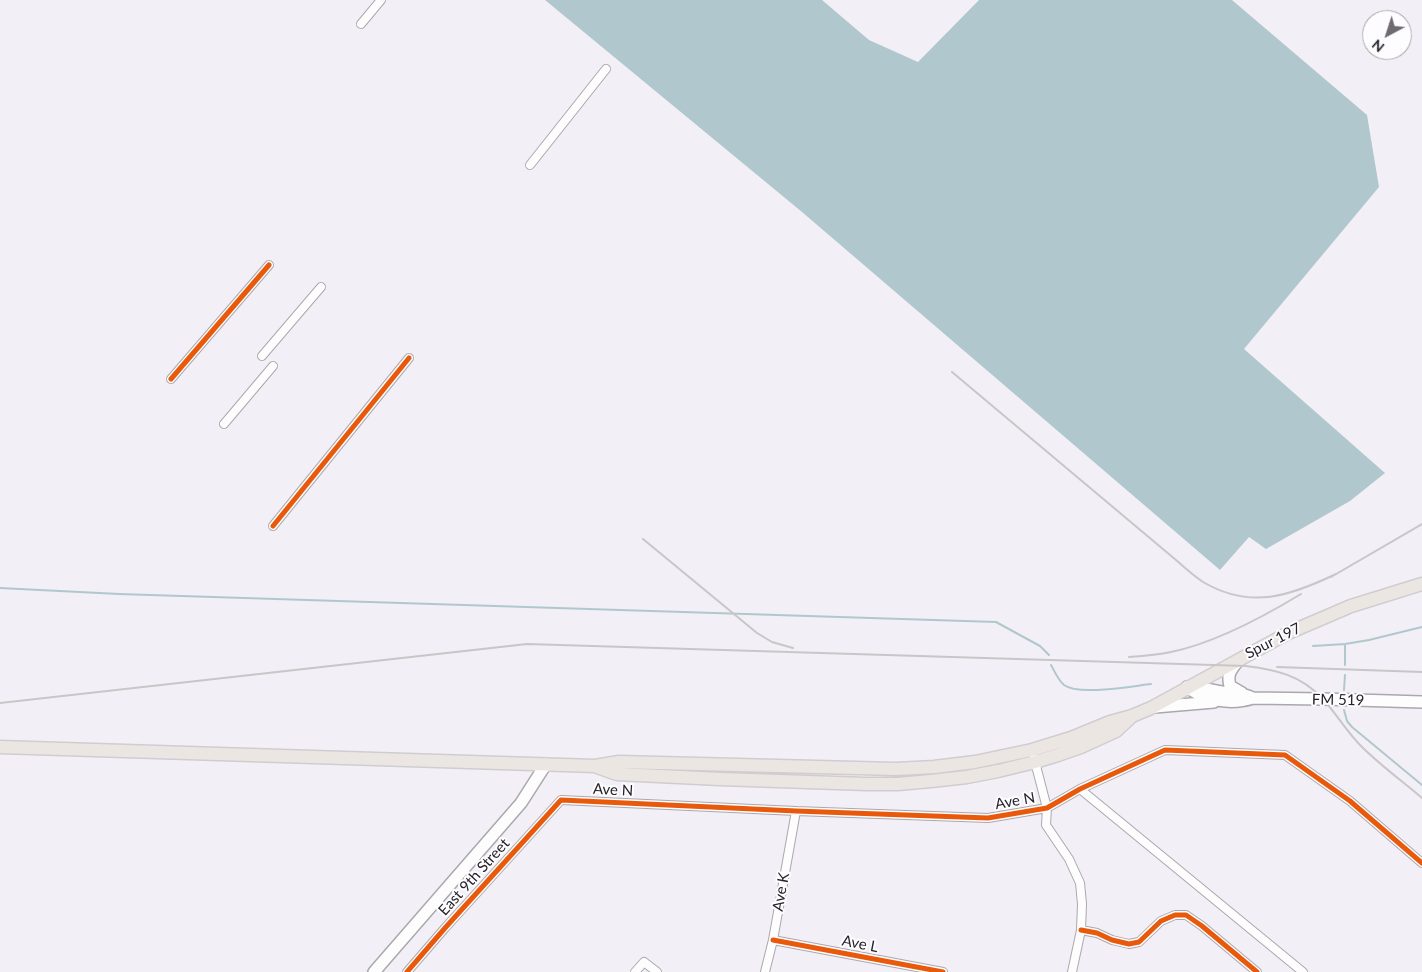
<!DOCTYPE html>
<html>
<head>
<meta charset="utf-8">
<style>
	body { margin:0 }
	#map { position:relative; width:1422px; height:972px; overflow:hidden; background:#f3eff6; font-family:Lato,sans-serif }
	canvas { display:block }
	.north { position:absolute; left:1362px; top:10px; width:50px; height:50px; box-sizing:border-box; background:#fdfcff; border:1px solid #a7a5a9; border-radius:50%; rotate:220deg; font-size:14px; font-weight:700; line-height:20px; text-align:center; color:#262328 }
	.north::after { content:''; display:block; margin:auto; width:18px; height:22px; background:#6e6a70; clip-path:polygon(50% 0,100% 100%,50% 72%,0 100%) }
</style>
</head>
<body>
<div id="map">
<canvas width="1422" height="972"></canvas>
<div class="north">N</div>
</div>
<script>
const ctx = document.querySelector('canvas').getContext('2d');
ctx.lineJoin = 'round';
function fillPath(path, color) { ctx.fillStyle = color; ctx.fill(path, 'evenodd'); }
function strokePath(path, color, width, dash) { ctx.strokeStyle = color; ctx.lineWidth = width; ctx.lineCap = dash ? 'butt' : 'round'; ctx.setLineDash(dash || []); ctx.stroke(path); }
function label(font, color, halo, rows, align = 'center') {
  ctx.font = font + ' Lato,sans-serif'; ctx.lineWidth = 4; ctx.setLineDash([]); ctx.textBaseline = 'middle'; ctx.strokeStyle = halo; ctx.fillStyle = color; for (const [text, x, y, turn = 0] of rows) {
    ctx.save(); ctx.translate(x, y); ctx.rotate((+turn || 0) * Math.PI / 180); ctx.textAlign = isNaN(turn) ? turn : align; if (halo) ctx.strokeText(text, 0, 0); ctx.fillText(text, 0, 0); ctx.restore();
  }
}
fillPath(new Path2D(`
	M545 0H822L869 40 918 62 979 0H1232L1367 115 1379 187 1244 349 1385 473 1350 501 1266 549 1249 537 1220 570 802 212Z`), '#b0c8cd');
strokePath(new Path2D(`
	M0 588 119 594 996 622 1040 646 1049 655
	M1345 645V665
	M1313 646 1345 644 1369 640 1422 627
	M1051 665C1055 672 1058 680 1064 685 1079 696 1132 686 1151 684
	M1344 690 1345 675
	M1344 710 1347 721 1352 727 1422 785`), '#b0c8cd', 2);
const street = new Path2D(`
	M361 24 381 0
	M530 165 606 69
	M262 356 321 287
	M171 379 269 265
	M224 424 273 366
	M273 526 409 358
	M1034 758 1047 808 1046 825 1069 859 1080 883 1082 904 1081 930 1072 972
	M1080 789 1303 972
	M1081 930 1097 933 1112 940 1129 944 1139 942 1161 921 1175 915H1186L1202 926 1257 972
	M773 940 943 972
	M407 972 445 928 561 800 796 811 988 818 1047 808 1080 789 1165 750 1285 755 1350 801 1422 863
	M635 972 644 962 657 972
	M765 972 773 940 796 811`);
const secondary = new Path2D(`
	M1238 661C1230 670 1227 675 1230 686L1242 693
	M1187 687C1206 701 1231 705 1253 698L1323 699 1422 702
	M1189 687C1201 687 1211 690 1222 692 1235 694 1240 692 1253 698
	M1155 707 1214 702
	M374 972 521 803 546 764`);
const primary = new Path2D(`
	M0 747 595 766 619 762 896 769 934 767 975 762 1032 750 1071 738 1110 722 1132 716 1151 708 1288 633 1351 606 1422 584
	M597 767 617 774 720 779 866 784H898L931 781 967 777 998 771 1035 762 1058 755 1081 747 1116 731 1130 718`);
strokePath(street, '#aba8ad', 10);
strokePath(secondary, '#aba8ad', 14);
strokePath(primary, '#d0cdd1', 15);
strokePath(street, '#fdfdfe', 8);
strokePath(secondary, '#fdfdfe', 11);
strokePath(primary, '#ece6e2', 12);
strokePath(new Path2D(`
	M952 372 1176 560C1185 568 1194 576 1203 582 1251 610 1290 596 1336 574
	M643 539 757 633 772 642 793 648
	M1331 577 1422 524
	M1129 657C1143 656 1157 655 1171 652 1215 643 1263 617 1301 594
	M1277 667 1422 672
	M0 703 527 644 1246 666C1277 670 1300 675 1322 698 1336 713 1346 731 1361 746 1380 765 1402 781 1422 798`), '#c8c6c8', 2);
strokePath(new Path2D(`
	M171 379 269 265
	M273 526 409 358
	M1081 930 1097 933 1112 940 1129 944 1139 942 1161 921 1175 915H1186L1202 926 1257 972
	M773 940 943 972
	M407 972 445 928 561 800 796 811 988 818 1047 808 1080 789 1165 750 1285 755 1350 801 1422 863`), '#e8590c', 5);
label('15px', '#262328', '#fdfcff', [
	["Spur 197",1273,641,-27],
	["FM 519",1338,700,1],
	["Ave N",613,790,3],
	["Ave N",1015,801,-10],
	["East 9th Street",474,877,-48],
	["Ave K",781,892,-80],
	["Ave L",860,944,11]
]);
</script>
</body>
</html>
